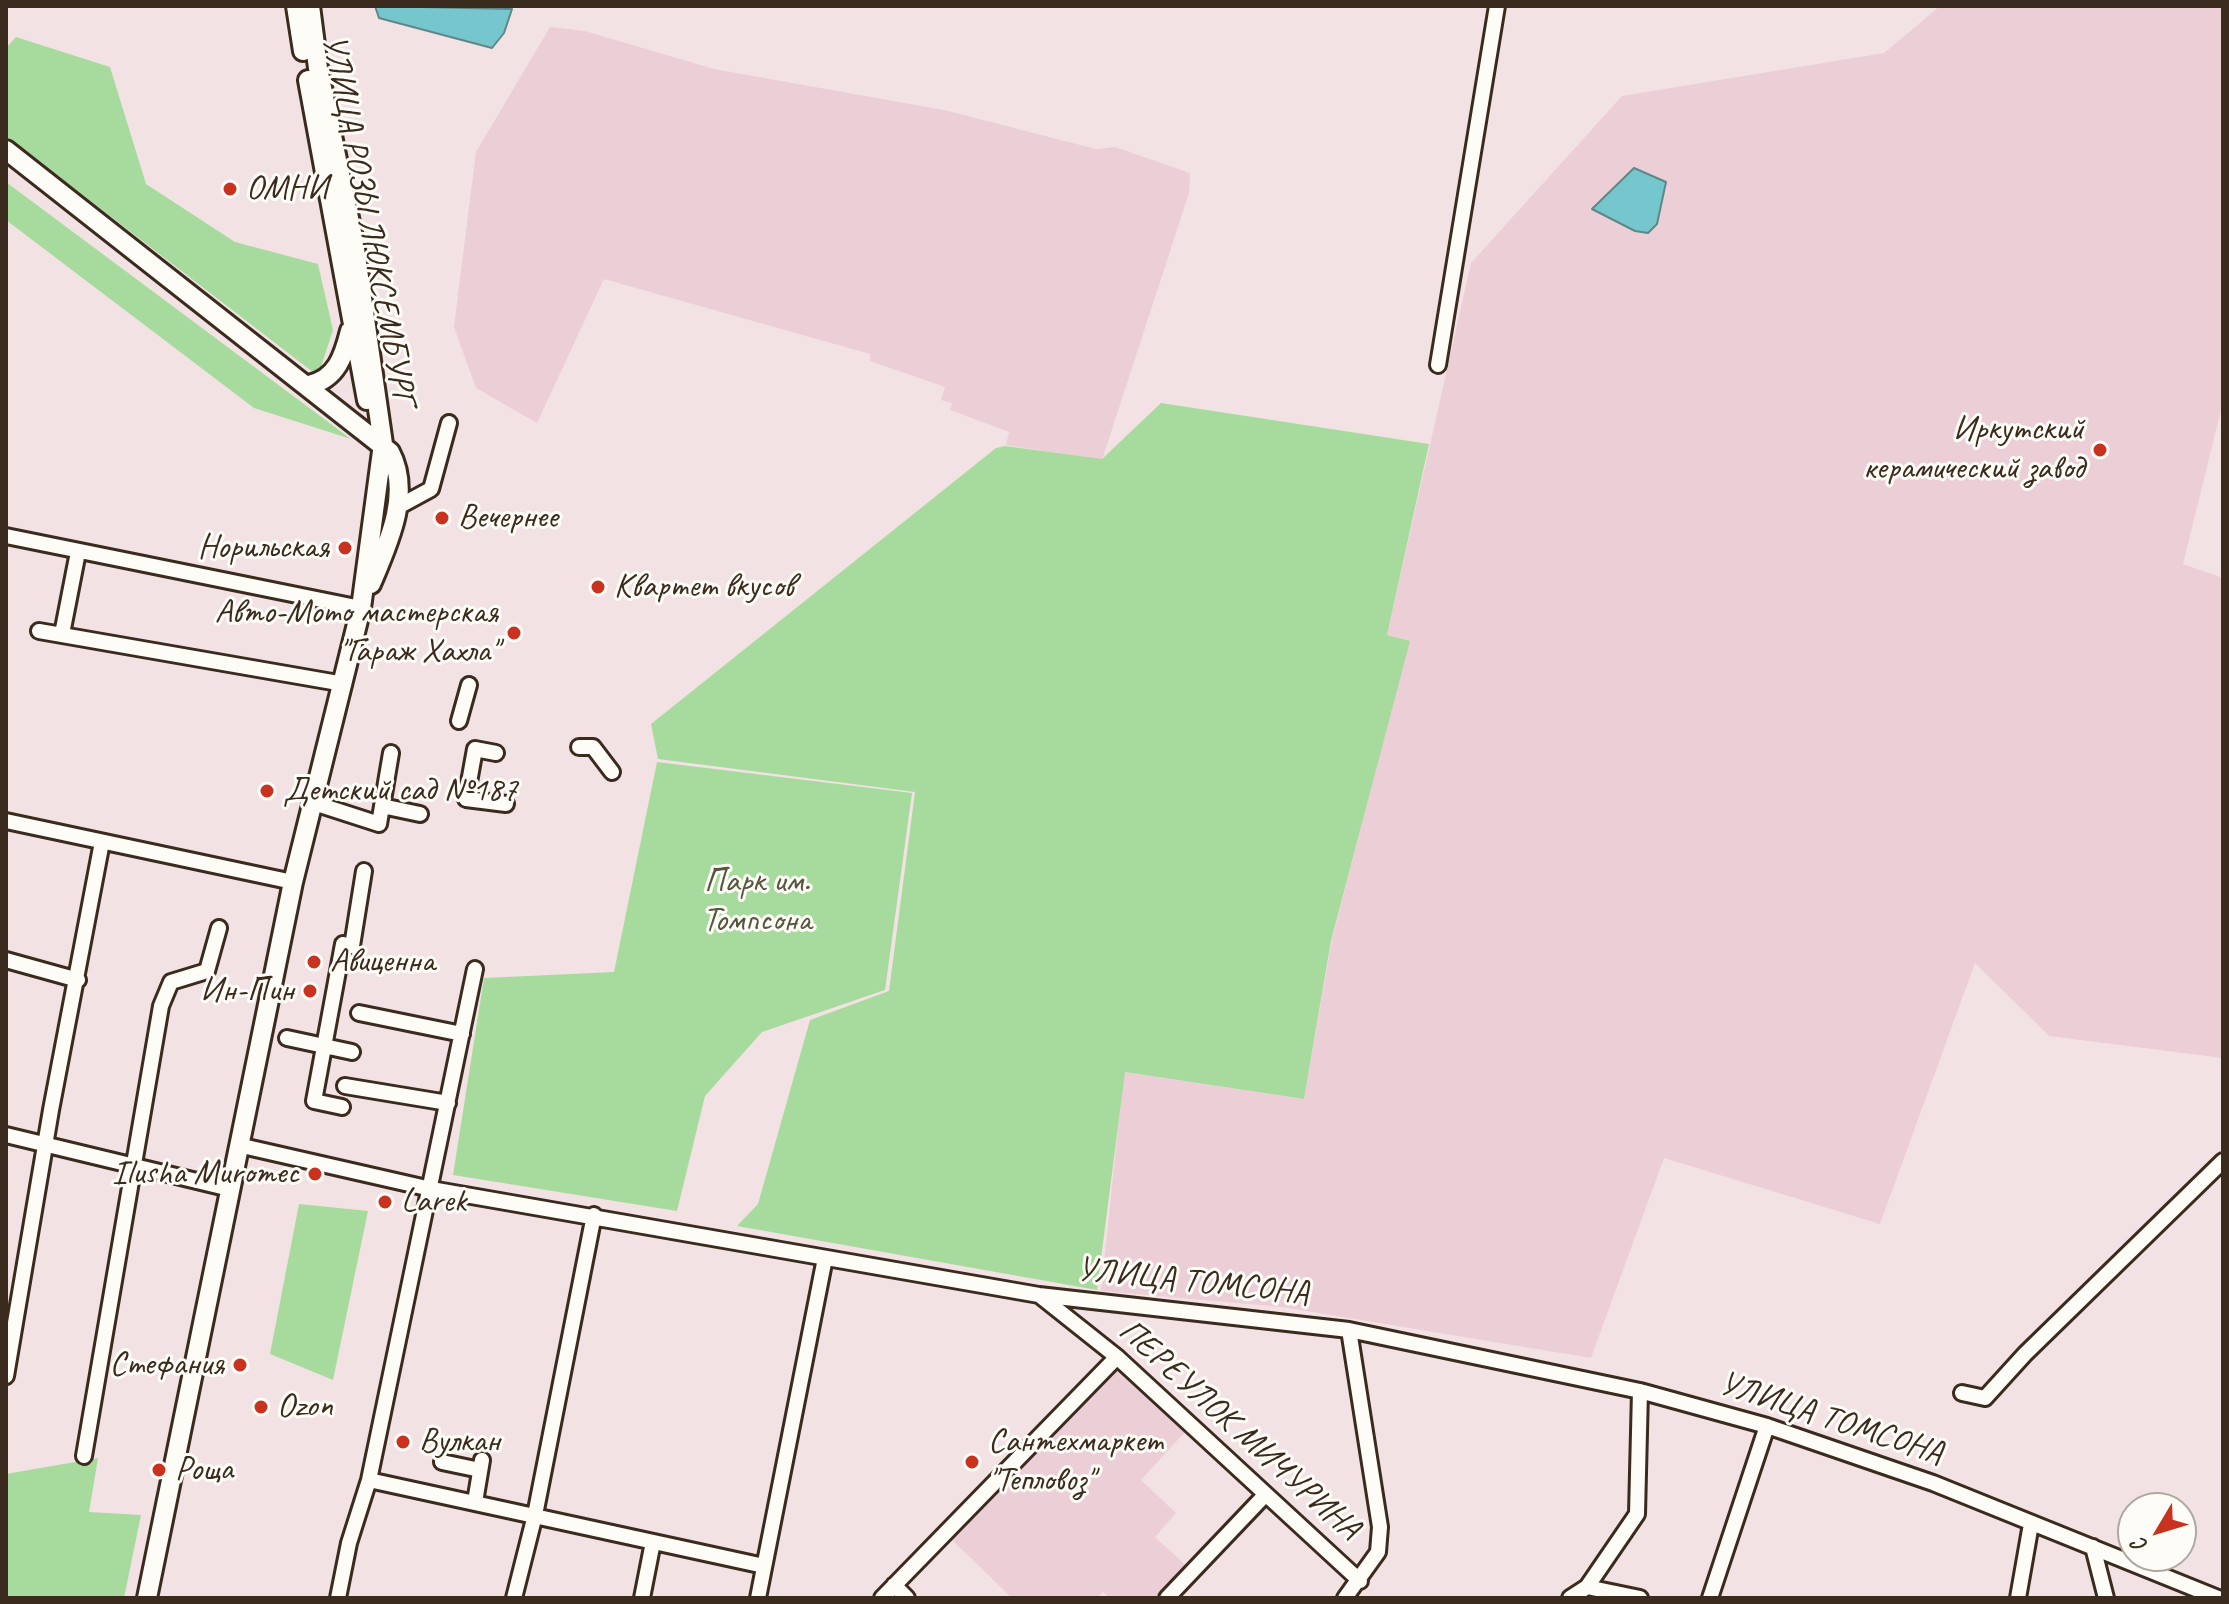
<!DOCTYPE html>
<html>
<head>
<meta charset="utf-8">
<style>
	body { margin:0 }
	#map { position:relative; width:2229px; height:1604px; overflow:hidden; background:#f3e2e4; font-family:Caveat,sans-serif }
	canvas { display:block }
	.frame { position:absolute; inset:0; border:8px solid #3b2a1e; pointer-events:none }
	.north { position:absolute; left:2117px; top:1492px; width:80px; height:80px; box-sizing:border-box; background:#fdfcf7; border:2px solid #afa8a0; border-radius:50%; rotate:232deg; font-size:22px; font-weight:700; line-height:32px; text-align:center; color:#3b2a1e }
	.north::after { content:''; display:block; margin:auto; width:28px; height:36px; background:#c8321e; clip-path:polygon(50% 0,100% 100%,50% 72%,0 100%) }
</style>
</head>
<body>
<div id="map">
<canvas width="2229" height="1604"></canvas>
<div class="frame"></div>
<div class="north">С</div>
</div>
<script>
const ctx = document.querySelector('canvas').getContext('2d');
ctx.lineJoin = 'round';
function fillPath(path, color) { ctx.fillStyle = color; ctx.fill(path, 'evenodd'); }
function strokePath(path, color, width, dash) { ctx.strokeStyle = color; ctx.lineWidth = width; ctx.lineCap = dash ? 'butt' : 'round'; ctx.setLineDash(dash || []); ctx.stroke(path); }
function label(font, color, halo, rows, align = 'center') {
  ctx.font = font + ' Caveat,sans-serif'; ctx.lineWidth = 6; ctx.setLineDash([]); ctx.textBaseline = 'middle'; ctx.strokeStyle = halo; ctx.fillStyle = color; for (const [text, x, y, turn = 0] of rows) {
    ctx.save(); ctx.translate(x, y); ctx.rotate((+turn || 0) * Math.PI / 180); ctx.textAlign = isNaN(turn) ? turn : align; if (halo) ctx.strokeText(text, 0, 0); ctx.fillText(text, 0, 0); ctx.restore();
  }
}
fillPath(new Path2D(`
	M1940 6H2223V402L2183 564 2223 578V1058L2049 1036 1975 963 1880 1224 1664 1158 1591 1358 1282 1307 1101 1291 1124 1072 1304 1099 1332 940 1409 641 1387 635 1471 263 1622 96 1884 53Z
	M550 27 585 31 714 69 944 110 1096 149 1115 147 1190 173 1189 193 1102 460 1006 445 1009 432 950 410 952 403 941 400 945 387 870 361V354L604 279 537 423 476 388 454 327 476 152Z
	M1118 1370 1185 1432 1141 1480 1176 1513 1155 1537 1190 1569 1160 1598H1109L1103 1592 1097 1598H1012L950 1538Z`), '#eccfd6');
fillPath(new Path2D(`
	M16 37 110 67 146 184 235 242 318 264 333 330 318 376 6 136V48Z
	M6 182 351 439 254 408 6 220Z
	M1161 403 1429 444 1387 635 1410 641 1331 941 1304 1099 1125 1072 1097 1290 737 1226 758 1204 810 1020 889 991 915 792 658 759 651 724 996 448 1005 446 1102 459Z
	M657 762 912 793 885 990 762 1032 705 1096 677 1211 453 1175 484 978 614 972Z
	M299 1204 368 1211 333 1380 270 1354Z
	M98 1458 89 1512 141 1515 124 1598H6V1474Z`), '#a7db9d');
const water = new Path2D(`
	M375 6 512 9 504 33 492 48 379 18Z
	M1634 168 1666 182 1657 224 1648 233 1635 231 1592 209Z`);
fillPath(water, '#76c7cd');
strokePath(water, '#5e8887', 2);
const minor = new Path2D(`
	M1438 365 1497 6
	M396 508 431 489 449 423
	M6 536 361 608
	M39 631 344 684
	M62 634 78 552
	M459 721 469 685
	M579 747H593L612 772
	M496 753 475 749 466 799 506 804
	M314 803 379 824 391 753
	M382 806 420 814
	M6 821 293 882
	M352 946 364 871
	M6 960 78 980
	M359 1013 462 1034
	M287 1038 352 1052
	M345 1086 448 1103
	M342 1107 314 1101 343 944
	M6 1135 230 1189
	M238 1145 431 1189 1039 1295 1349 1330 1640 1391 1767 1426 1933 1483 2218 1598
	M1039 1295 1117 1357 1360 1581
	M6 1376 51 1110 102 842
	M1962 1393 1985 1398 2025 1354 2223 1161
	M84 1456 161 1006 171 982 207 971 219 928
	M442 1462 480 1470
	M369 1480 764 1566
	M475 1502 482 1460
	M2093 1547 2106 1598
	M894 1585 907 1598
	M1587 1587 1640 1598
	M338 1598 349 1543 369 1480 475 969
	M514 1598 535 1515 594 1215
	M642 1598 653 1542
	M758 1598 825 1258
	M882 1598 1117 1357
	M1167 1598 1265 1495
	M1345 1598 1378 1552 1380 1527 1349 1330
	M1570 1598 1587 1587 1637 1514 1640 1391
	M1710 1598 1767 1426
	M2018 1598 2031 1524`);
const major = new Path2D(`
	M296 6 303 51
	M308 80 367 400
	M6 150 390 452C412 493 388 544 371 584
	M309 385C337 379 344 355 350 331
	M147 1598 293 882 361 608 383 444 354 242 318 68 310 6`);
strokePath(minor, '#3b2a1e', 20);
strokePath(major, '#3b2a1e', 24);
strokePath(minor, '#fdfcf7', 14);
strokePath(major, '#fdfcf7', 18);
for (const [x, y, r, color] of [
	[230,189,8,"#c8321e"],
	[2100,450,8,"#c8321e"],
	[442,518,8,"#c8321e"],
	[345,548,8,"#c8321e"],
	[598,587,8,"#c8321e"],
	[514,633,8,"#c8321e"],
	[267,791,8,"#c8321e"],
	[314,962,8,"#c8321e"],
	[310,991,8,"#c8321e"],
	[315,1174,8,"#c8321e"],
	[385,1202,8,"#c8321e"],
	[240,1365,8,"#c8321e"],
	[261,1407,8,"#c8321e"],
	[403,1442,8,"#c8321e"],
	[972,1462,8,"#c8321e"],
	[159,1470,8,"#c8321e"]
]) { const dot = new Path2D(); dot.arc(x, y, r, 0, 2 * Math.PI); ctx.fillStyle = color; ctx.fill(dot); strokePath(dot, '#fdfcf7', 3); }
label('34px', '#3b2a1e', '#fdfcf7', [
	["ОМНИ",246,189],
	["Иркутский",2084,430,"right"],
	["керамический завод",2084,469,"right"],
	["Вечернее",458,518],
	["Норильская",329,548,"right"],
	["Квартет вкусов",614,587],
	["Авто-Мото мастерская",498,613,"right"],
	["\"Гараж Хахла\"",498,652,"right"],
	["Детский сад №187",283,791],
	["Авиценна",330,962],
	["Ин-Пин",294,991,"right"],
	["Ilusha Muromec",299,1174,"right"],
	["Larek",401,1202],
	["Стефания",224,1365,"right"],
	["Ozon",277,1407],
	["Вулкан",419,1442],
	["Сантехмаркет",988,1442],
	["\"Тепловоз\"",988,1481],
	["Роща",175,1470]
], 'left');
label('34px', '#3b2a1e', '#fdfcf7', [
	["УЛИЦА РОЗЫ ЛЮКСЕМБУРГ",368,220,79],
	["УЛИЦА ТОМСОНА",1193,1282,6],
	["УЛИЦА ТОМСОНА",1831,1419,18],
	["ПЕРЕУЛОК МИЧУРИНА",1239,1430,42]
]);
label('34px', '#56563e', '#fdfcf7', [
	["Парк им.",757,882],
	["Томпсона",757,921]
]);
</script>
</body>
</html>
